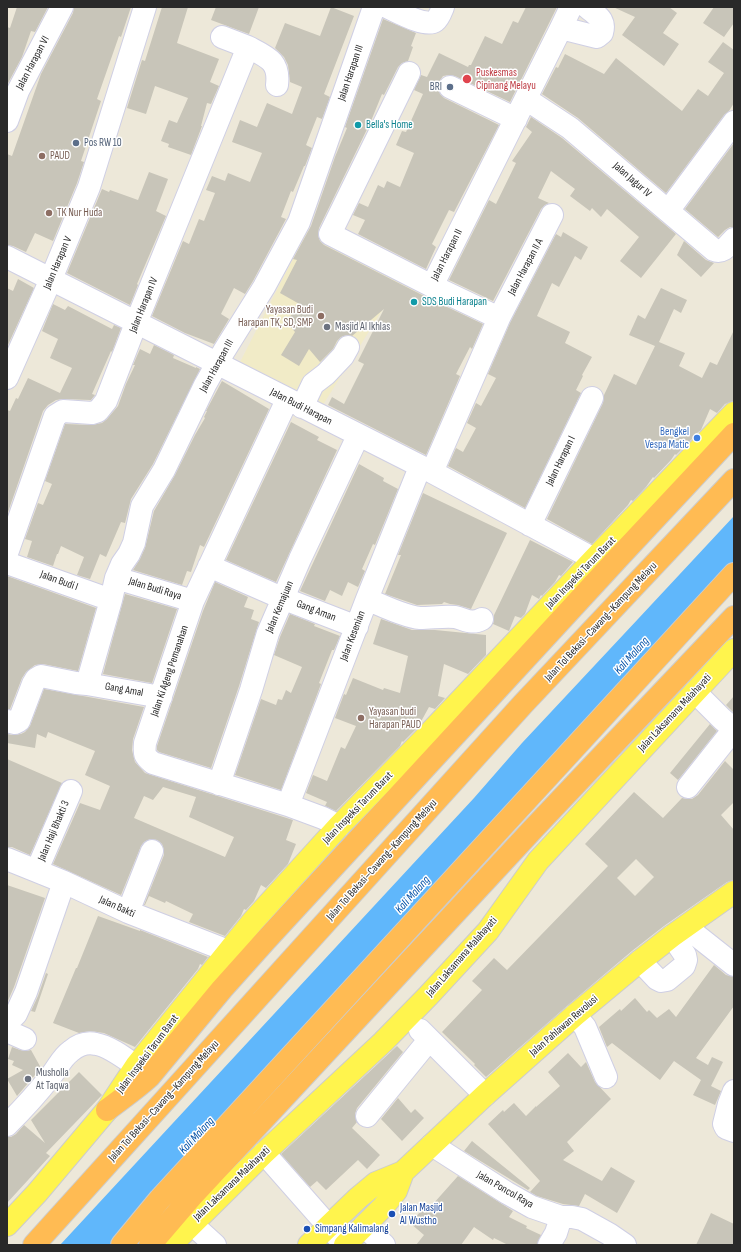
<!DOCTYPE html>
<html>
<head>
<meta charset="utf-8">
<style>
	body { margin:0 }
	#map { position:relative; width:741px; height:1252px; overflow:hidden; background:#ede8d9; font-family:"Sofia Sans Condensed",sans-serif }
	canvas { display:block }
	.frame { position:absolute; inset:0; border:8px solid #292929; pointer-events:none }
</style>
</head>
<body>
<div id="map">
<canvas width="741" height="1252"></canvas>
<div class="frame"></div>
</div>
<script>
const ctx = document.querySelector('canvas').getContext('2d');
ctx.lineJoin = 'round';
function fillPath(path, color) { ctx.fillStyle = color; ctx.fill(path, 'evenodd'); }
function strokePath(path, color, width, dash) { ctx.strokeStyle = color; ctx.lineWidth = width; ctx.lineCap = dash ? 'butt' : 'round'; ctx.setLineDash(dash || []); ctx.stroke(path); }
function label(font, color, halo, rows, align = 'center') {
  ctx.font = font + ' "Sofia Sans Condensed",sans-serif'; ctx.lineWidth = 3; ctx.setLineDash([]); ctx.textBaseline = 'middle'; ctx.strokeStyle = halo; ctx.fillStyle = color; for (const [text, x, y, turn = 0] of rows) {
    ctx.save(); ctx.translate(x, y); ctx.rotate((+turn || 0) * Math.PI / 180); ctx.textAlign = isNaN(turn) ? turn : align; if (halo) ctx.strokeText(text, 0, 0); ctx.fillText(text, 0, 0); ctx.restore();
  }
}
fillPath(new Path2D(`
	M307 231 440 301 426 331 383 309 321 408 239 364Z`), '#f1ebc7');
fillPath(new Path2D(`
	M734 516V566L122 1245H60L474 798 522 743 638 619Z`), '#60b7fb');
fillPath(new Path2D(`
	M17 7H48L35 32 31 31 22 57 7 85V27L10 28Z
	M74 7H131L121 37 119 36 97 99 101 101 81 161 84 162 77 183 53 241 35 233 26 252 13 246 7 245V154L12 156 41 74 73 13Z
	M162 7H188L177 43 219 59 210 82 219 86 211 104 207 103 201 126H202L191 155 168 147 169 144 161 141 169 120 177 123 188 98 155 86 146 114 127 108 142 60 145 61Z
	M216 7H259L249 34 211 20Z
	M331 7 354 16 324 94 330 97 322 119 317 117 306 145 312 148 305 166H304L293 192 291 191 281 217 286 219 253 281 245 294 234 288 221 314 229 319 214 344 185 333 152 316 183 241 189 244 199 219 204 221 215 193 206 190 212 176 225 181 228 173 250 182 262 153 232 142 240 120 257 127 267 103 292 114 302 87 290 82 288 65 284 57 275 48 285 23 320 36Z
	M526 7H557L510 102 455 76 449 75 443 76 439 82 438 88 440 94 444 98 499 125 454 212 449 210 432 244 436 247 426 269 358 234 365 220 353 215 359 203 368 207 378 185 384 188 387 181 400 187 414 153 396 145 402 131 406 132 423 94 414 90 421 75 427 77 439 53 468 67 469 65H471L485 36 502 44 513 21 518 23Z
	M613 7H669L677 13 663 33 679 44 664 66 622 35 635 17Z
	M714 7H734V23L724 37 703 23Z
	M383 19 416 33 411 46 413 47 408 61 402 63 398 67 384 95 382 94 371 121 319 228 318 235 320 241 324 245 426 297 483 324 472 349 470 347 456 374 460 376 426 455 328 405 332 397 344 404 364 364 358 361 384 309 352 336 347 335 341 337 337 341 333 349 320 362 309 349 299 366 281 355 295 332 285 320 303 306 280 293 297 260 293 259 311 226 335 157 347 128 345 127Z
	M723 42 734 50V103L729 111 724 115 666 193 578 118 542 94 556 67 558 68 565 54 604 74 616 58 682 111 698 89 708 96 724 73 708 62Z
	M531 117 562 138 676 234 641 278 620 261 639 237 607 209 601 217 592 208 590 211 570 196 575 189 551 171 538 198 549 203 545 205 541 209 493 301 449 280 489 200 496 204 516 163 512 161 532 132 526 127Z
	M734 143V227H730L725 230 718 237 685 209Z
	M149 172 168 179 156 211 166 216 137 284 138 285 130 305 67 273 102 189 109 192 110 190 138 200Z
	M563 232 588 247 581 260 575 256 559 287 552 283 537 316 570 332 565 343 592 357 582 375 583 376 576 390 581 393 525 508 448 466 456 448 463 452 476 428 467 423 476 403 481 406 496 378 488 374 510 323 556 234 561 237Z
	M684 241 706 260 714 263 701 277 677 255Z
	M18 279 34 288 7 347V288L13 291Z
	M661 288 687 300 681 313 674 309 659 342 685 353 679 366 702 378 710 362 717 365 734 330V398L733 401 725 404 717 413 710 409 701 430 697 433H696L694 437 676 455 675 454 671 460 654 478 653 477 646 487 633 501 631 500 628 505 592 544 547 519 603 403 604 395 614 374 636 385 655 346 629 335 638 315 645 319Z
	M53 304 65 310 68 306 112 329 114 325 121 328 112 352 111 351 92 394 95 395 91 400 63 399 56 400 48 405 43 411 7 515V410L10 411 16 398 18 399 28 378 60 393 72 368 50 358 58 339 42 331Z
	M154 345 174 355 173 358 196 368V367L200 369 153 464 131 499 125 523 121 522 106 557 100 554 90 579 77 575 84 557 61 546 58 554H57L53 566 27 557 32 541 25 539 38 503 43 505 52 484 45 481 65 424 91 425 102 423 107 419 118 406 126 384 135 365H133L140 349 150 354Z
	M222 381 269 409 204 547 200 545 191 572 187 571 182 585 133 570 140 559 145 548 154 511 175 475 195 435 205 418 204 417 207 411H206Z
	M291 422 319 437 317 440 337 450 276 582 226 560Z
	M359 464 384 478 383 481 398 489 375 545 373 544 362 569 365 571 358 587 348 582 342 596 330 590 325 601 300 591Z
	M423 493 507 533 471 609 458 605 450 604 444 602 442 604 417 605 385 594 401 555H398Z
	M530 540 573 562 561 576 559 575 555 582 542 596 541 595 539 599 532 595 525 614 521 618 515 616 509 631 493 624 494 620V615Z
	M7 576 96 608 78 671 43 664 35 665 26 672 22 678 10 709H7Z
	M215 582 248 597 244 607 254 610 251 619 259 622 239 686 211 768 159 752 157 750V746L203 611Z
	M125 594 177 609 152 683 103 674Z
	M290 614 315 624 314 626 340 636 334 650H332L319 683 321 684 281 790 235 775 261 699 276 705 278 699 282 700 286 690 291 693 302 667 274 655 280 637Z
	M381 619 412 630H435L486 635V655L468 674 444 664 438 696 445 698 435 709 429 707 418 727 403 742 402 741 400 746 336 811 325 806 327 802 306 793 313 775 327 781 341 747 345 749 356 726 335 718 344 694 346 695 353 678 383 690 384 688 400 693 408 656 373 644Z
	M44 689 144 707 133 739 132 750 135 762 145 773 293 820 286 840 296 844 288 864 266 888 261 885 254 901 246 910 244 909 241 916 225 936 189 922 193 914 166 901 165 903 149 896 145 905H144L164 855V850L162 844 157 840 150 839 144 842 141 846 121 895 53 864 80 803 100 810 110 786 85 775 95 751 48 732 46 738 37 734 35 748 7 743V734L12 735 21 734 25 732 30 726ZM163 787 196 797 189 817 234 837 225 857 134 818 144 796 153 800Z
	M734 696V713L726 705Z
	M710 724 717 731 678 780 670 773Z
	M7 759 62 783 30 855 12 847H7Z
	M725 761 734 770V802L721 815 734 830V880L727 882 664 926 632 951 567 1006 486 1077 474 1065 475 1064 442 1032 482 990 472 981 494 958 507 970 608 866 585 844 634 792 663 818 682 798 687 799H692L698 795ZM636 859 654 877 635 896 617 878Z
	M7 885 45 898 14 987 7 1003Z
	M98 916 140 931V930L208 957 202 965 200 964 198 969 135 1047 104 1033 90 1031 79 1033 53 1023 76 968H77Z
	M714 965 726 975 734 977V1006L696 1058 708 1065 712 1057 723 1062 711 1086 721 1091 715 1105 693 1095 701 1080 674 1061 660 1080 612 1043 607 1047 599 1027 620 1009 621 1011 635 998 647 1012 649 1010 657 1018 669 1009 676 1017Z
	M46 973 48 974 35 1012 31 1011 38 996Z
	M397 1046 403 1052 357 1108 355 1114 357 1122 352 1128 380 1155 367 1169 358 1160 326 1190 317 1181 310 1187 281 1154Z
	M12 1047 20 1050 26 1051 31 1050 41 1068 17 1096 7 1079 23 1070 12 1065 14 1061 8 1059Z
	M568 1053 581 1067 586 1062 595 1082 611 1099 567 1142 574 1151 563 1160 602 1181 611 1167 635 1181 617 1213 585 1194 579 1206 563 1204 537 1196 530 1192 540 1181 488 1124 503 1110 504 1112 514 1103 526 1116 536 1106V1107L560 1086 548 1072Z
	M79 1072 102 1095 46 1153 50 1156 7 1203V1137H11L16 1134 24 1125 45 1143 31 1120Z
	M398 1098 411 1113 415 1109 424 1118 402 1141 381 1119Z
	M472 1141 530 1188 528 1190 464 1151Z
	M458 1176 513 1211 509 1217 527 1226 526 1228 541 1235 537 1245H508L494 1238 493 1240 474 1227 461 1245H416L424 1235 410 1223 422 1210 425 1213Z
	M711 1213 734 1224V1245H696Z`), '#c8c5b9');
const minor = new Path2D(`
	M387 7C396 11 426 28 435 21 439 18 441 12 443 7
	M561 28 597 37 602 33C606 19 597 16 587 7
	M248 47C267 57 280 61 277 85
	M409 73 330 234 432 286
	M450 87 516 119
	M526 99 570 128 714 250C723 254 728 245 734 239
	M7 121 18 91 62 7
	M668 211 734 122
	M7 257 432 472 594 559
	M499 318 552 215
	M7 378 51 279 89 187 145 7
	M287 400 193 601 145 743C144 754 144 756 153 763L288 805 323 818 339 826
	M302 407 313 384 326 374 343 356 348 347
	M432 472 499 318 432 286 561 28 571 7
	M530 525 592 398
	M7 553 55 416 63 411 92 413 98 411 106 401 140 313 248 47 222 37
	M7 563 111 600
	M209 566 282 598 357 627
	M116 578 193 601
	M367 599C380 605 406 617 420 618 432 618 443 616 455 617 465 619 471 625 482 619
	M87 684 111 600 116 578 122 564 129 554 134 543 142 506 164 470 205 385 224 351 264 287 299 222 374 7
	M695 692 722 719 734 729
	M7 721 15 723 19 721 33 684 36 679 41 676 76 683 87 684 161 697
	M219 784 251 690 268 633 300 559 358 436
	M688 787 734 729
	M288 805 367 599 420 467
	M7 859 64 882 128 912 228 951
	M37 870 71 791
	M128 912 152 851
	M686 927 734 965
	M640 961 657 979 661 981 667 980 684 966 686 960 685 955 672 936
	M575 1015 585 1027 606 1077
	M7 1020 12 1018 16 1014 26 992 64 882
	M420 1030 485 1095
	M7 1031 25 1039
	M734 1091 729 1104 724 1124 726 1128 734 1131
	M367 1116 429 1040
	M7 1125C22 1110 37 1094 50 1077 58 1068 61 1058 71 1051 78 1045 87 1042 96 1044 109 1046 126 1059 136 1066
	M432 1145 507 1193 532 1207 561 1217H572L582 1219 609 1234 625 1245
	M264 1153 345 1245
	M192 1224 215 1245
	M364 1226 384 1245
	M549 1245 556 1233 561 1217`);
const major = new Path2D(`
	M7 1225 37 1193 107 1110 136 1066 253 921 339 826 423 740 594 559 734 413
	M171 1245 264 1153 383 1042 428 996 488 931 538 861 734 650
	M309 1245 358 1198 376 1183 403 1172 485 1095 575 1015 640 961 672 936 734 892
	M345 1245 383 1207 396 1191 403 1172`);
const highway = new Path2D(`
	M107 1110C121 1099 136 1089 149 1077L222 989 265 941 618 558 734 434
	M34 1245 523 704 734 480
	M122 1245 160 1199 734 574
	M150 1245 191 1197 533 829 734 617`);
strokePath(minor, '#cfcfe4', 24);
strokePath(major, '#ccc', 24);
strokePath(highway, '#ccc', 24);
strokePath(minor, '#fff', 22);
strokePath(major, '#fff44d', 22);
strokePath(highway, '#ffbb53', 22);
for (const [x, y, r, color] of [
	[467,79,5,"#e0444e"],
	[450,87,4,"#5c6f8a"],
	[358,125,4,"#0f9aa8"],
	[76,143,4,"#5c6f8a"],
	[42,156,4,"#8d6e63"],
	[49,213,4,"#8d6e63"],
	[414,302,4,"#0f9aa8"],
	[321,316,4,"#8d6e63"],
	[327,327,4,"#6b7280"],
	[697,438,4,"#3f7fe0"],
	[361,718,4,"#8d6e63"],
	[28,1079,4,"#6b7280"],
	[392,1214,4,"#1a4fb4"],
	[307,1229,4,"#1a4fb4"]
]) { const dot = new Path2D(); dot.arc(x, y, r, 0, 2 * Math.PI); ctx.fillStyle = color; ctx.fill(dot); strokePath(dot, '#fff', 1.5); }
label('11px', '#292929', '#fff', [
	["Jalan Harapan VI",33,63,-62],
	["Jalan Harapan III",351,73,-71],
	["Jalan Jagur IV",632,180,41],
	["Jalan Harapan II",447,255,-63],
	["Jalan Harapan V",58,263,-67],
	["Jalan Harapan II A",526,267,-62],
	["Jalan Harapan IV",144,305,-68],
	["Jalan Harapan III",217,366,-61],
	["Jalan Budi Harapan",301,407,27],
	["Jalan Harapan I",561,461,-64],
	["Jalan Inspeksi Tarum Barat",581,573,-46],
	["Jalan Budi I",59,581,20],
	["Jalan Budi Raya",155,589,17],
	["Jalan Kemajuan",280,607,-67],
	["Gang Aman",316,611,21],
	["Jalan Tol Bekasi–Cawang–Kampung Melayu",601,622,-47],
	["Jalan Kesenian",353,636,-69],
	["Jalan Ki Ageng Pemanahan",170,671,-71],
	["Gang Amal",124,690,10],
	["Jalan Laksamana Malahayati",675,713,-47],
	["Jalan Inspeksi Tarum Barat",358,808,-46],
	["Jalan Haji Bhakti 3",54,831,-67],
	["Jalan Tol Bekasi–Cawang–Kampung Melayu",382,860,-48],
	["Jalan Bakti",117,907,24],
	["Jalan Laksamana Malahayati",462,957,-49],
	["Jalan Pahlawan Revolusi",564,1026,-41],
	["Jalan Inspeksi Tarum Barat",148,1054,-53],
	["Jalan Tol Bekasi–Cawang–Kampung Melayu",164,1101,-48],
	["Jalan Laksamana Malahayati",232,1184,-44],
	["Jalan Poncol Raya",505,1190,30]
]);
label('11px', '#be3a42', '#fff', [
	["Puskesmas",476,73],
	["Cipinang Melayu",476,86]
], 'left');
label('11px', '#4e5e75', '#fff', [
	["BRI",442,87],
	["Pos RW 10",84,143,"left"]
], 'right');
label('11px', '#0d838f', '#fff', [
	["Bella's Home",366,125],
	["SDS Budi Harapan",422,302]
], 'left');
label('11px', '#785e54', '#fff', [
	["PAUD",50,156],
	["TK Nur Huda",57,213],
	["Yayasan Budi",313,310,"right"],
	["Harapan TK, SD, SMP",313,323,"right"],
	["Yayasan budi",369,712],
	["Harapan PAUD",369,725]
], 'left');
label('11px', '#5b616d', '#fff', [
	["Masjid Al Ikhlas",335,327],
	["Musholla",36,1073],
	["At Taqwa",36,1086]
], 'left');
label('11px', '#366cbe', '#fff', [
	["Bengkel",689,432],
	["Vespa Matic",689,445]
], 'right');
label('11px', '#164399', '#fff', [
	["Jalan Masjid",400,1208],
	["Al Wustho",400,1221],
	["Simpang Kalimalang",315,1229]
], 'left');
label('italic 12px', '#0050a7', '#fff', [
	["Kali Malang",632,656,-48],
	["Kali Malang",413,895,-48],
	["Kali Malang",197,1136,-47]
]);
</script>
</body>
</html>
